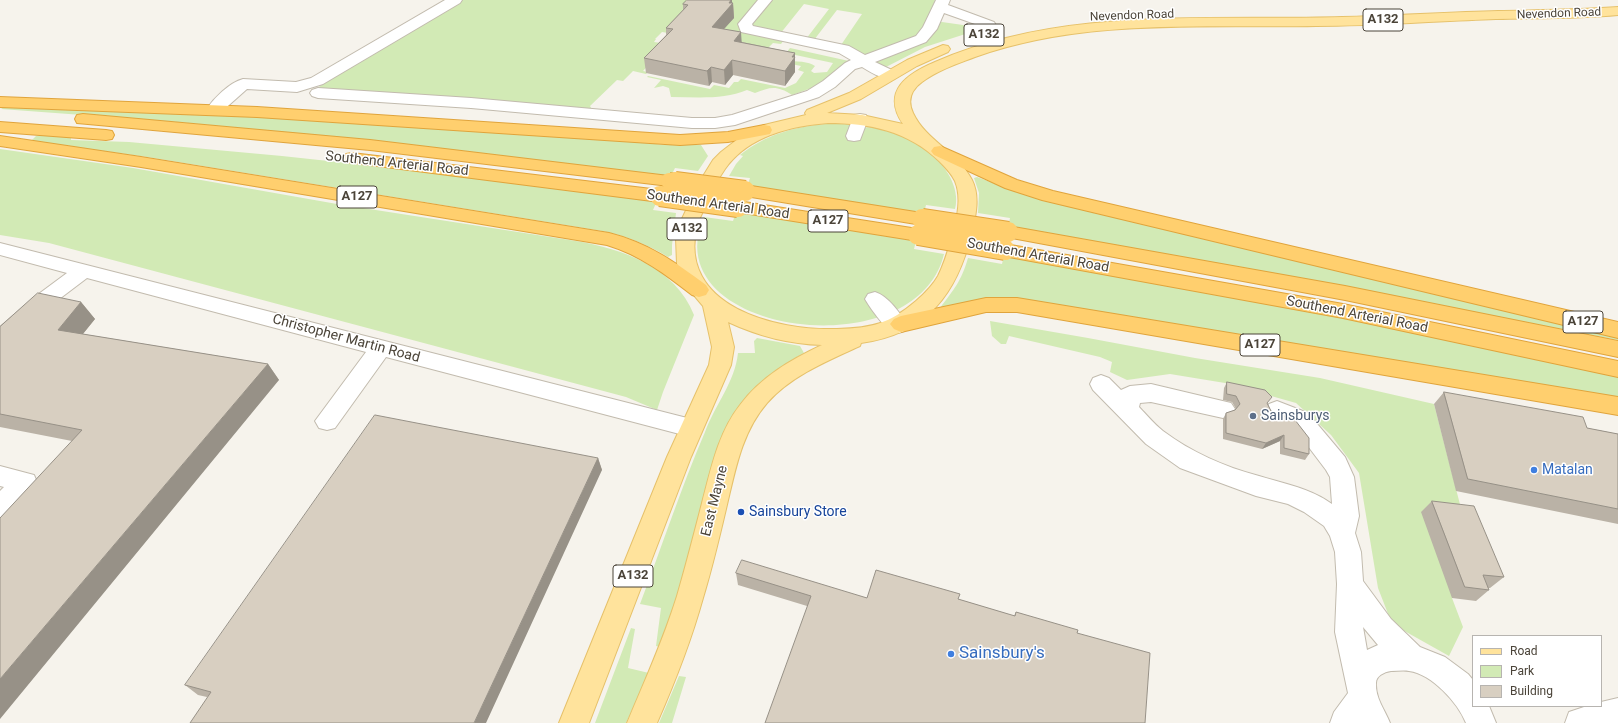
<!DOCTYPE html>
<html>
<head>
<meta charset="utf-8">
<style>
	body { margin:0 }
	#map { position:relative; width:1618px; height:723px; overflow:hidden; background:#f6f3ec; font-family:Roboto,sans-serif }
	canvas { display:block }
	.legend { position:absolute; left:1472px; top:635px; width:130px; height:72px; box-sizing:border-box; background:#fff; border:1px solid #b7b4b0; margin:0; padding:5px 7px; list-style:none; font-size:12px; color:#4b4439 }
	.legend li { display:flex; align-items:center; gap:8px; height:20px }
	.legend b { width:20px; border:1px solid #b7b4b0 }
</style>
</head>
<body>
<div id="map">
<canvas width="1618" height="723"></canvas>
<ul class="legend">
<li><b style="height:5px;background:#ffe39c"></b>Road</li>
<li><b style="height:11px;background:#d2eab5"></b>Park</li>
<li><b style="height:11px;background:#d8cfc1"></b>Building</li>
</ul>
</div>
<script>
const ctx = document.querySelector('canvas').getContext('2d');
ctx.lineJoin = 'round';
function fillPath(path, color) { ctx.fillStyle = color; ctx.fill(path, 'evenodd'); }
function strokePath(path, color, width, dash) { ctx.strokeStyle = color; ctx.lineWidth = width; ctx.lineCap = dash ? 'butt' : 'round'; ctx.setLineDash(dash || []); ctx.stroke(path); }
function label(font, color, halo, rows, align = 'center') {
  ctx.font = font + ' Roboto,sans-serif'; ctx.lineWidth = 3; ctx.setLineDash([]); ctx.textBaseline = 'middle'; ctx.strokeStyle = halo; ctx.fillStyle = color; for (const [text, x, y, turn = 0] of rows) {
    ctx.save(); ctx.translate(x, y); ctx.rotate((+turn || 0) * Math.PI / 180); ctx.textAlign = isNaN(turn) ? turn : align; if (halo) ctx.strokeText(text, 0, 0); ctx.fillText(text, 0, 0); ctx.restore();
  }
}
fillPath(new Path2D(`
	M460 0H935L928 20 984 28 925 47 886 67 876 65 878 59 867 56 841 45 862 14 837 10 814 40 806 39 829 9 804 4 780 34 784 40 781 44 773 43 767 49 662 32 655 39H656L654 42 668 44 643 71 648 72 646 74 633 71 623 81 617 80 590 106 593 111 316 89 344 69Z
	M790 48 849 61 820 85 792 95C777 85 770 87 755 93L747 90C724 100 696 97 671 97L669 88 663 86 654 88 661 80 647 77 648 76 710 89 714 85 729 88 734 82H738L741 79 785 88 796 83 804 72 798 70 801 66 776 61C787 61 807 60 815 66L811 71 814 73 827 72 833 63 786 53Z
	M6 106 188 112 608 139 666 145H701L708 156 698 171 675 168 671 176 356 139 177 122 1 109Z
	M825 124C832 124 843 122 849 125 853 126 854 128 857 128 862 129 865 127 870 127 874 127 880 129 884 130 910 137 937 152 950 177 955 187 958 198 955 209L926 205 924 213 747 187 750 178 729 176 736 164 743 156 740 155C765 135 793 127 825 124Z
	M42 135 71 137V140L129 142 282 156 421 171 657 201 653 210 676 213 672 245V255L668 257C647 244 626 236 602 231L147 157 31 141 36 136Z
	M0 149 133 168 337 204 576 241C623 249 675 267 694 315L663 392 657 410 626 397 49 243 0 235Z
	M977 177 1007 188 1618 335V340L1008 227 1010 218 978 213 979 193 974 178Z
	M736 212 916 241 914 249 944 254C916 371 652 334 704 217L733 221Z
	M1004 255 1344 318 1618 376V399L980 300 944 309 940 308C954 289 961 282 968 258L1002 264Z
	M990 321 1088 338 1195 358 1320 378 1434 404 1463 516 1452 598 1463 627 1449 656 1392 624 1378 588 1359 473 1331 435 1296 403 1225 383 1170 374 1127 380 1110 372 1112 362 1100 357 1009 336 1006 344H1001L992 336Z
	M757 338 800 346 804 353C762 376 733 408 716 453L679 590 660 647 656 646 661 608 640 604C662 546 681 488 705 432 715 405 735 382 738 353H755L754 341Z
	M631 628 635 629 628 668 649 673 626 723H595Z
	M679 676 686 677 672 723H659Z`), '#d2eab5');
const minor = new Path2D(`
	M445 0H462L460 3 323 84 297 92 247 89 220 113 214 115 208 113 206 110C214 98 229 83 243 79L296 82 311 78Z
	M758 0H772L752 24 753 26 849 46 865 55 916 36 923 27 936 0H950L948 5 994 22 996 25 994 28 989 29 944 13 937 29 926 42 875 62 896 72 898 75 896 78C884 81 872 73 862 67L855 69 835 87 819 97 735 125 715 128H692L471 108 318 98 312 96 310 93 312 90 318 88 471 98 692 118H715L732 115 807 91 823 81 845 63 851 60 839 53 741 32 738 24Z
	M860 114 866 115 868 119 860 140 854 141 848 140 846 136 854 115Z
	M0 243 691 419 699 421 703 428 699 435 691 437 386 357 335 428 327 430 319 428 315 421 366 352 87 278 54 303 8 345 0 347V327L40 293 67 273 0 255Z
	M875 292C888 296 901 314 908 326L904 331C900 333 897 334 892 332 885 329 869 306 865 299L868 294Z
	M1101 375 1109 378 1121 390 1130 386 1151 384 1231 403 1235 409 1231 415 1223 418 1151 402 1140 403 1139 407C1147 415 1154 424 1163 431 1191 452 1225 467 1259 476 1285 484 1310 488 1332 504L1330 477 1326 470 1292 425 1269 416 1265 410 1269 404 1277 401 1308 413 1345 457 1354 477 1359 516 1355 533 1361 552 1363 581 1391 619 1420 647 1445 657 1468 674 1473 680V706H1489L1496 723H1466C1458 703 1432 674 1409 671 1404 670 1397 671 1391 671 1384 672 1376 676 1376 683 1375 698 1385 710 1390 723H1330L1334 712 1348 693 1335 632 1337 584 1335 552 1330 536 1324 526 1304 512 1288 504 1256 496 1180 468 1146 444 1093 390 1090 384 1093 378ZM1363 627 1378 645 1367 650Z
	M0 466 34 475 37 482C30 496 15 514 0 519V491L4 487 0 486Z
	M1618 698V723H1565L1569 712 1587 706H1601V702Z`);
const major = new Path2D(`
	M1618 7V15C1577 19 1537 18 1496 19 1436 21 1376 26 1316 26 1203 28 1084 18 975 57 957 64 938 70 922 82 911 90 907 100 913 113 926 141 958 152 972 180 980 196 976 215 972 232 957 294 927 334 861 343L860 346C827 361 791 376 767 403 741 433 735 472 726 509 719 539 712 568 703 598 691 641 675 682 657 723H627C645 680 663 641 677 596 686 565 694 534 702 503 711 469 718 433 740 405 761 377 790 360 822 345 789 344 758 336 728 322L734 347 731 365 691 457 589 723H559L667 457 709 365 712 347 703 306 687 287 677 264 676 238 679 225 700 181 713 160 721 152 743 135 764 125 806 115 805 113 807 110 849 93 907 60 943 45 948 46 950 49 948 52 917 66 861 99 827 113 862 115 903 124C881 91 907 74 935 62 1063 6 1206 21 1342 17 1394 16 1446 12 1498 11 1538 10 1578 10 1618 7ZM828 123C869 123 908 131 939 161 945 167 951 173 955 181 962 198 957 217 953 233 949 247 945 262 938 276 933 285 924 294 916 301 889 324 872 328 837 329 777 331 677 307 697 226 699 218 704 210 708 202 712 191 718 179 725 169 748 136 791 126 828 123Z`);
const highway = new Path2D(`
	M0 97 257 107 680 135 728 132 764 125 770 126 772 130 770 134 728 142 680 145 257 117 0 107Z
	M83 114 370 140 669 176 675 177 678 181 675 185 669 186 370 150 77 123 75 119 77 115Z
	M0 122 106 130 112 131 114 135 112 139 106 140 0 132Z
	M0 136 141 157 609 233C648 243 674 261 706 285L709 290 706 295 699 297 692 295C665 274 640 255 607 245L141 167 0 146Z
	M940 146 1017 180 1053 191 1618 322V338L1042 200 1005 188 934 155 931 151 934 147Z
	M352 153 660 190 666 192 669 196 666 200 660 202 346 162 343 158 346 154Z
	M745 185 922 213 929 215 931 219 929 223 922 225 739 195 736 191 739 187Z
	M738 201 918 229 925 231 928 235 925 239 918 241 731 211 729 207 731 203Z
	M1008 226 1345 286 1618 341V357L1345 300 1001 236 998 232 1001 228Z
	M1005 244 1343 304 1618 361V377L1343 318 998 255 995 250 998 245Z
	M986 298H1017L1618 397V415L1017 312H986L901 332 894 329 890 324 894 319 901 316Z`);
strokePath(minor, '#c2bbae', 2);
strokePath(major, '#e6c16a', 2);
strokePath(highway, '#e0a43c', 2);
fillPath(minor, '#fff');
fillPath(major, '#ffe39c');
fillPath(highway, '#ffcf6e');
const highwayBridgeFar1 = new Path2D(`
	M669 181 682 183`);
const highwayBridge = new Path2D(`
	M675 182 745 191
	M660 196 738 207
	M922 219 1008 232
	M918 235 1005 250`);
strokePath(highwayBridgeFar1, '#e0a43c', 18, []);
strokePath(highwayBridge, '#e0a43c', 22, []);
strokePath(highwayBridgeFar1, '#ffcf6e', 16);
strokePath(highwayBridge, '#ffcf6e', 20);
fillPath(new Path2D(`
	M732 3H733L734 18 724 29 742 42 795 53V72L785 86 733 75 725 85 712 82 709 86 646 73 644 58 666 35V28L683 10V4Z
	M81 302 95 319 83 334 268 364 279 380 72 441 0 427V327Z
	M1227 382 1268 404 1271 411 1309 454 1305 460 1280 454V441L1262 449 1223 439V419L1226 413 1235 410 1236 409 1232 402 1223 400 1224 388Z
	M1444 392 1587 428 1618 434V524L1456 491 1434 404Z
	M598 458 602 470 207 697 198 695 185 685Z
	M1432 501 1504 577 1490 588H1488L1489 590 1476 601 1452 598 1421 512Z
	M736 573 867 598 958 599 1014 616 1016 612 1077 633 807 606 738 585Z`), '#bab2a6');
fillPath(new Path2D(`
	M731 0H732V5L733 3 734 18 713 41 712 27Z
	M741 32 742 47 734 41Z
	M795 53V72L785 86V71L792 57Z
	M732 60 733 75 725 85 724 70Z
	M711 67 712 82 709 86 707 71Z
	M81 302 95 319 73 346 58 330Z
	M268 364 279 380 0 719V679Z
	M1284 435 1280 441 1262 449 1266 443Z
	M598 458 602 470 486 723H474Z`), '#979187');
const building = new Path2D(`
	M687 0H731L729 3H733L712 27 741 32 734 41 795 53 792 57H795L785 71 732 60 724 70 711 67 707 71 644 58 673 29 666 28 688 5 683 4Z
	M38 293 81 302 58 330 268 364 0 679V518L82 430 0 414V327Z
	M1227 382 1265 390 1272 397 1267 403 1271 411 1295 420 1309 438V454L1284 448V435L1266 443 1226 433V413L1235 410 1240 404 1236 396 1227 394Z
	M1444 392 1583 417 1587 428 1618 434V509L1468 479Z
	M375 415 598 458 474 723H190L211 692 185 685Z
	M1432 501 1474 506 1504 577 1483 575 1489 590 1465 587Z
	M742 560 867 598 876 570 960 594 958 599 1015 616 1016 612 1078 630 1077 633 1150 653 1145 723H765L811 596 736 573Z`);
fillPath(building, '#d8cfc1');
strokePath(building, '#979187', 1);
for (const [x, y, r, color] of [
	[1253,416,4,"#5c6f8a"],
	[1534,470,4,"#3f7fe0"],
	[741,512,4,"#1a4fb4"],
	[951,654,4,"#3f7fe0"]
]) { const dot = new Path2D(); dot.arc(x, y, r, 0, 2 * Math.PI); ctx.fillStyle = color; ctx.fill(dot); strokePath(dot, '#fff', 1.5); }
label('12px', '#4b4439', '#fff', [
	["Nevendon Road",1559,14,-2],
	["Nevendon Road",1132,16,-2]
]);
for (const [x, y, w] of [
	[1383,20,40],
	[984,35,40],
	[357,197,40],
	[828,221,40],
	[687,229,40],
	[1583,322,40],
	[1260,345,40],
	[633,576,40]
]) { const box = new Path2D(); box.roundRect(x - w / 2, y - 11, w, 22, 3); ctx.fillStyle = '#fff'; ctx.fill(box); strokePath(box, '#4b4439', 1); }
label('bold 13px', '#4b4439', null, [
	["A132",1383,20],
	["A132",984,35],
	["A127",357,197],
	["A127",828,221],
	["A132",687,229],
	["A127",1583,322],
	["A127",1260,345],
	["A132",633,576]
]);
label('14px', '#4b4439', '#fff', [
	["Southend Arterial Road",397,164,6],
	["Southend Arterial Road",718,205,8],
	["Southend Arterial Road",1038,256,10],
	["Southend Arterial Road",1357,315,11],
	["Christopher Martin Road",346,339,15],
	["East Mayne",715,501,-76]
]);
label('14px', '#4e5e75', '#fff', [
	["Sainsburys",1261,416]
], 'left');
label('14px', '#366cbe', '#fff', [
	["Matalan",1542,470]
], 'left');
label('14px', '#164399', '#fff', [
	["Sainsbury Store",749,512]
], 'left');
label('17px', '#366cbe', '#fff', [
	["Sainsbury's",959,654]
], 'left');
</script>
</body>
</html>
